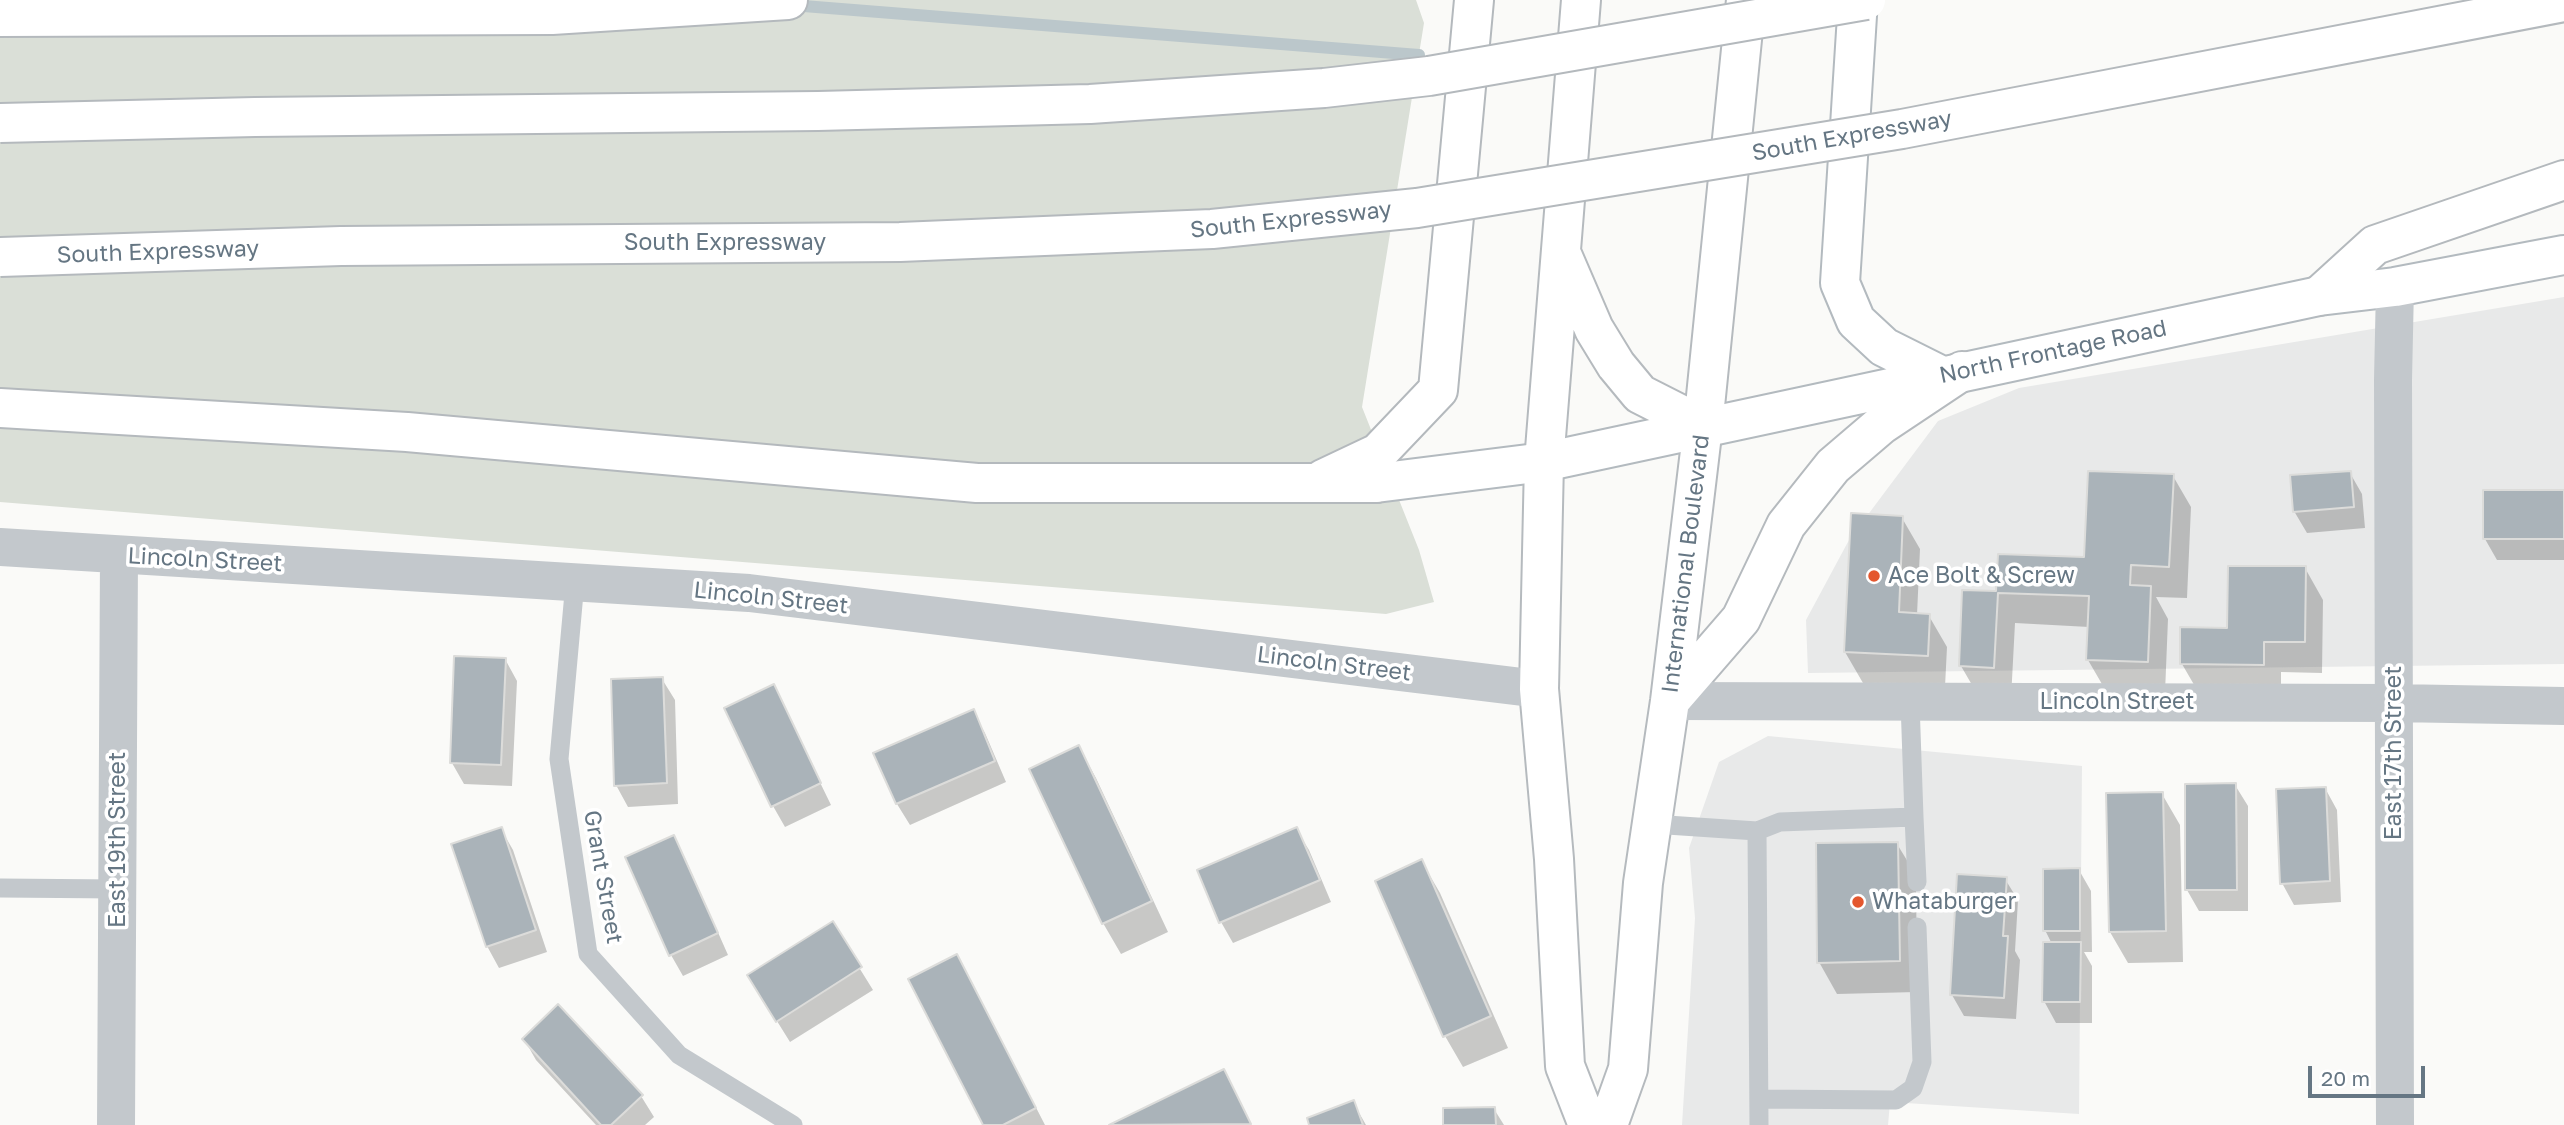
<!DOCTYPE html>
<html>
<head>
<meta charset="utf-8">
<style>
	body { margin:0 }
	#map { position:relative; width:2564px; height:1125px; overflow:hidden; background:#fafaf8; font-family:"Golos Text",sans-serif }
	canvas { display:block }
	.scale { position:absolute; left:2308px; top:1066px; width:117px; height:32px; box-sizing:border-box; border:4px solid #657683; border-top:0; padding-left:9px; font-size:21px; line-height:24px; white-space:nowrap; color:#657683; -webkit-text-stroke:5px #fff; paint-order:stroke }
</style>
</head>
<body>
<div id="map">
<canvas width="2564" height="1125"></canvas>
<div class="scale">20 m</div>
</div>
<script>
const ctx = document.querySelector('canvas').getContext('2d');
ctx.lineJoin = 'round';
function fillPath(path, color) { ctx.fillStyle = color; ctx.fill(path, 'evenodd'); }
function strokePath(path, color, width, dash) { ctx.strokeStyle = color; ctx.lineWidth = width; ctx.lineCap = dash ? 'butt' : 'round'; ctx.setLineDash(dash || []); ctx.stroke(path); }
function label(font, color, halo, rows, align = 'center') {
  ctx.font = font + ' "Golos Text",sans-serif'; ctx.lineWidth = 7; ctx.setLineDash([]); ctx.textBaseline = 'middle'; ctx.strokeStyle = halo; ctx.fillStyle = color; for (const [text, x, y, turn = 0] of rows) {
    ctx.save(); ctx.translate(x, y); ctx.rotate((+turn || 0) * Math.PI / 180); ctx.textAlign = isNaN(turn) ? turn : align; if (halo) ctx.strokeText(text, 0, 0); ctx.fillText(text, 0, 0); ctx.restore();
  }
}
fillPath(new Path2D(`
	M2564 297V664L1808 673 1806 620 1849 540 1938 421 2019 388Z
	M1768 736 2082 766 2079 1114 1890 1102 1888 1125H1682L1695 918 1689 848 1719 762Z`), '#e8e9e9');
fillPath(new Path2D(`
	M0 0H1416L1424 23 1362 407 1419 550 1434 602 1386 614 0 502Z`), '#dadfd7');
fillPath(new Path2D(`
	M2350 473 2362 494 2365 528 2307 533 2294 511Z
	M2173 476 2191 507 2187 598 2156 597 2168 619 2165 693 2106 691 2088 660 2089 627 2015 623 2011 699 1979 697 1961 666 1998 593 2085 559Z
	M2564 492V560H2497L2485 539Z
	M1902 518 1920 549 1917 615 1929 616 1947 647 1945 687 1863 683 1845 652Z
	M2305 568 2323 600 2322 673 2281 672V696L2200 695 2182 664 2229 630Z
	M505 659 517 681 512 786 464 784 452 763Z
	M662 679 675 700 678 804 628 807 616 785Z
	M773 686 831 805 785 827 773 806Z
	M973 712 985 733 1006 782 910 825 897 804 876 754Z
	M1079 747 1096 778 1168 932 1121 954 1103 923Z
	M2235 785 2248 806V911H2199L2187 890Z
	M2325 788 2337 810 2341 902 2294 905 2282 883Z
	M2162 794 2180 825 2183 962 2128 963 2110 932Z
	M501 829 513 850 547 952 499 968 487 946Z
	M1296 829 1309 850 1331 902 1233 943 1221 922Z
	M673 837 685 858 728 955 683 976 671 955Z
	M1897 844 1916 875 1917 992 1837 994 1819 962Z
	M1422 862 1440 893 1508 1048 1463 1067 1445 1036Z
	M2079 870 2091 891 2092 952H2084L2092 966V1023H2056L2044 1001 2052 944 2045 930Z
	M2005 879 2018 900 2015 951 2020 960 2016 1019 1964 1016 1952 995Z
	M832 924 873 990 790 1042 762 997Z
	M956 956 974 987 1045 1125H985Z
	M524 1039 641 1096 654 1117 645 1125H596L536 1060Z
	M1223 1071 1240 1101H1238L1249 1123 1113 1125Z
	M1353 1102 1366 1125H1311Z
	M1494 1109 1504 1125H1445Z`), '#0003');
strokePath(new Path2D(`
	M791 5 1419 55`), '#bbc7cb', 12);
const building = new Path2D(`
	M2088 471 2174 474 2169 567 2131 565 2130 585 2151 586 2148 662 2086 660 2089 596 1998 593 1994 668 1959 666 1962 590 1996 591 1998 554 2084 557Z
	M2351 471 2354 507 2293 512 2290 475Z
	M2483 490H2564V539H2483Z
	M1851 513 1903 516 1899 612 1930 614 1928 656 1844 652Z
	M2228 566H2306L2305 642H2264V665L2180 664V627L2227 628Z
	M454 656 506 658 501 765 450 763Z
	M663 677 667 783 614 786 611 679Z
	M774 684 821 783 771 807 724 708Z
	M974 709 995 761 896 804 873 753Z
	M1079 745 1152 901 1102 924 1029 769Z
	M2236 783 2237 890H2185V784Z
	M2326 787 2330 881 2280 884 2276 789Z
	M2163 792 2166 931 2109 932 2106 793Z
	M502 827 536 930 486 947 451 844Z
	M1297 827 1320 880 1219 923 1197 870Z
	M674 835 718 933 669 956 625 857Z
	M1898 842 1900 961 1817 963 1816 843Z
	M1422 859 1491 1016 1443 1037 1375 881Z
	M2080 868V931H2043V869Z
	M1957 874 2007 877 2003 936H2008L2004 998 1950 995Z
	M833 921 862 967 776 1022 747 975Z
	M2043 942H2081L2080 1002H2042Z
	M957 954 1036 1108 1003 1125H983L908 979Z
	M558 1004 643 1095 611 1125H601L522 1039Z
	M1224 1069 1251 1124 1109 1125Z
	M1354 1100 1363 1125H1309L1307 1118Z
	M1495 1107 1496 1125H1443V1108Z`);
fillPath(building, '#aab3b9');
strokePath(building, '#dcdcda', 2);
const secondary = new Path2D(`
	M1858 0 1840 283 1856 321 1884 347 1940 375
	M1376 483 1544 462 2319 296 2395 287 2564 255`);
const primary = new Path2D(`
	M1581 0 1544 462 1539 689 1554 859 1565 1066 1588 1125
	M1563 257 1594 329 1616 365 1640 394 1703 426
	M1670 701 1741 619 1786 525 1833 466 1881 425 1962 371
	M1608 1125 1628 1069 1643 883 1670 701 1703 426 1746 0`);
const motorway = new Path2D(`
	M0 17 552 15 788 0
	M2319 296 2375 245 2564 180
	M0 408 407 432 977 483H1376
	M1323 479 1378 453 1438 390 1474 0`);
strokePath(secondary, '#b3babf', 42);
strokePath(primary, '#b5babe', 42);
strokePath(motorway, '#b4b9bd', 42);
strokePath(new Path2D(`
	M575 582 559 759 588 954 679 1055 793 1125
	M1914 817 1917 882
	M1652 824 1757 831 1780 822 1914 817 1910 702
	M1757 831 1759 1125
	M0 888 118 889
	M1759 1099 1896 1100 1913 1088 1922 1062 1917 927`), '#c3c8cc', 19);
strokePath(new Path2D(`
	M2395 287 2393 380 2395 1125
	M0 547 749 593 1539 689
	M1670 701 2394 703 2564 706
	M116 1125 119 555`), '#c3c8cc', 38);
strokePath(secondary, '#fff', 38);
strokePath(primary, '#fff', 38);
strokePath(motorway, '#fff', 38);
const motorwayBridge = new Path2D(`
	M0 123 255 117 818 111 1090 104 1324 88 1429 76 1866 0
	M0 257 341 246 900 242 1212 229 1417 208 1902 129 2564 2`);
strokePath(motorwayBridge, '#b4b9bd', 42, []);
strokePath(motorwayBridge, '#fff', 38);
for (const [x, y, r, color] of [
	[1874,576,7,"#e4572e"],
	[1858,902,7,"#e4572e"]
]) { const dot = new Path2D(); dot.arc(x, y, r, 0, 2 * Math.PI); ctx.fillStyle = color; ctx.fill(dot); strokePath(dot, '#fff', 2.5); }
label('23px', '#657683', '#fff', [
	["South Expressway",1852,136,-10],
	["South Expressway",1291,220,-6],
	["South Expressway",725,243],
	["South Expressway",158,252,-2],
	["North Frontage Road",2053,352,-12],
	["Lincoln Street",205,560,3],
	["International Boulevard",1686,564,-83],
	["Lincoln Street",771,598,6],
	["Lincoln Street",1334,664,7],
	["Lincoln Street",2117,702],
	["East 17th Street",2394,753,-90],
	["East 19th Street",118,840,-90],
	["Grant Street",603,877,80]
]);
label('23px', '#657683', '#fff', [
	["Ace Bolt & Screw",1888,576],
	["Whataburger",1872,902]
], 'left');
</script>
</body>
</html>
